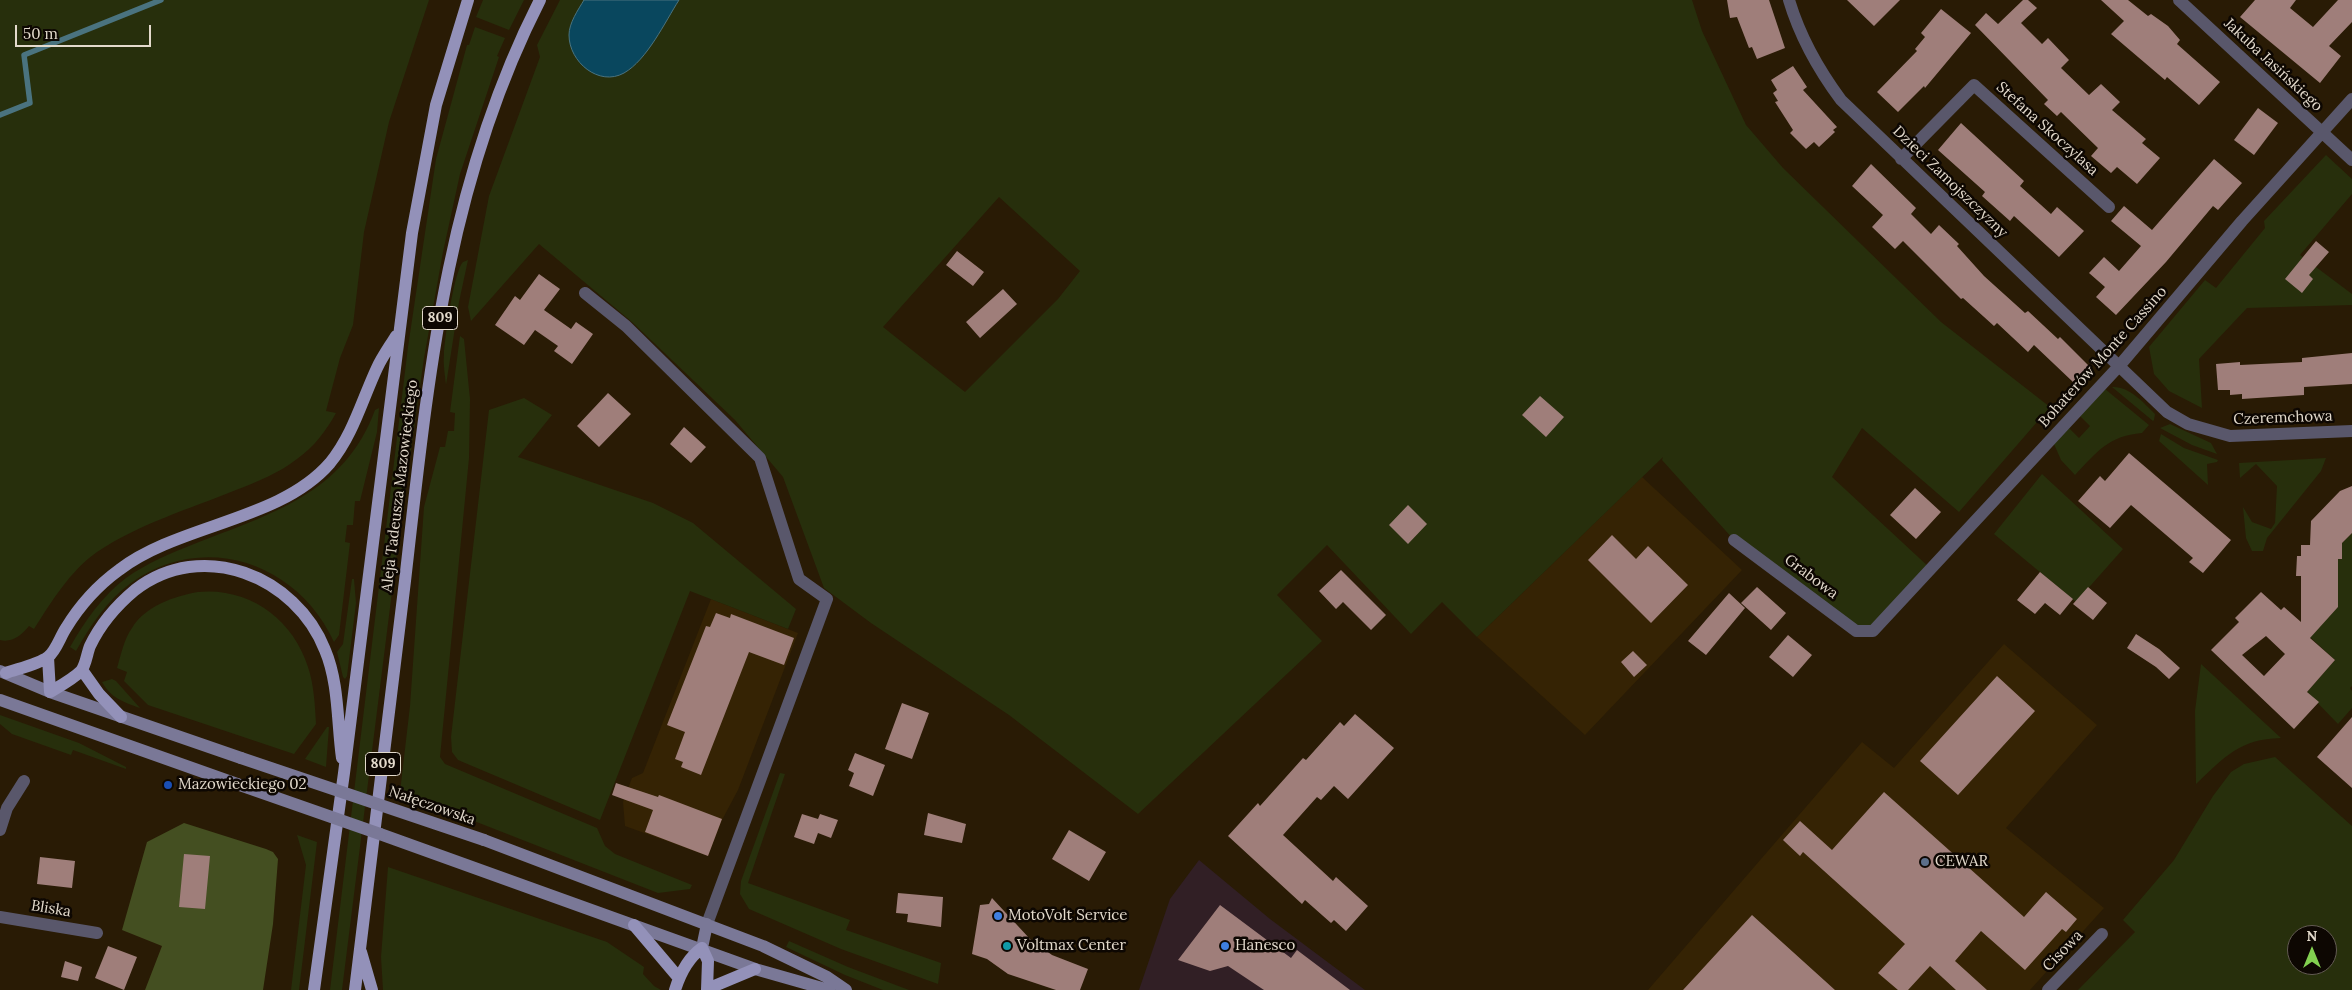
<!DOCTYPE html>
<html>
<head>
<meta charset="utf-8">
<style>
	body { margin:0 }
	#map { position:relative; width:2352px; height:990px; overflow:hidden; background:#291b05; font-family:Lora,serif }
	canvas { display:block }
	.north { position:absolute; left:2287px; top:925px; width:50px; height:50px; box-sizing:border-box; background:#0d0702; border:1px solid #635b53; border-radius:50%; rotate:0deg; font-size:14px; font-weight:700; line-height:20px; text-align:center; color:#e3dacc }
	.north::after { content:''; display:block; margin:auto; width:18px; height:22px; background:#82d050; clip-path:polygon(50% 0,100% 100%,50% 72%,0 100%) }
	.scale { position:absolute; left:15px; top:25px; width:136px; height:22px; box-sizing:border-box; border:2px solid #e3dacc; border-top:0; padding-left:6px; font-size:15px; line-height:18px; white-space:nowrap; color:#e3dacc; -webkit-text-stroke:4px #0d0702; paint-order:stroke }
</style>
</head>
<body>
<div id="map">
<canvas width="2352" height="990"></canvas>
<div class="north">N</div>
<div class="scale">50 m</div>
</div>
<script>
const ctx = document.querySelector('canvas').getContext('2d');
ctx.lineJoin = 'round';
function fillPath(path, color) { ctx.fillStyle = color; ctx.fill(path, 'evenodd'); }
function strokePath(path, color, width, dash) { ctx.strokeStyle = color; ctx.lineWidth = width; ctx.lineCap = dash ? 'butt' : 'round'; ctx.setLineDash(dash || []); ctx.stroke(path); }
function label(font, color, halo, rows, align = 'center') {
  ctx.font = font + ' Lora,serif'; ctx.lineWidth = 5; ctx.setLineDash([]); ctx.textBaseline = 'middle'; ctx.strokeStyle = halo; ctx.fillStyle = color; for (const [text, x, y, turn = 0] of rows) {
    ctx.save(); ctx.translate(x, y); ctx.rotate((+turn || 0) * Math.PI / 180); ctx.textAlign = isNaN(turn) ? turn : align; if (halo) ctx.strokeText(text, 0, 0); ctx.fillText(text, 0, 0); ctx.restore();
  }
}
fillPath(new Path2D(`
	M1199 860 1270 919 1365 990H1139L1170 899Z`), '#311f25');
fillPath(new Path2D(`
	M1642 477 1742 570 1585 735 1477 637Z
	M711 599 798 633 738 790 722 820 708 856 625 826 623 802 632 778 643 773Z
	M2004 644 2097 725 2006 828 2104 908 2030 990H1648L1862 742 1894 768Z`), '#352304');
fillPath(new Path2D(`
	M0 0H429L389 122 364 232 353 325 340 358 326 411 336 413C326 431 314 447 297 459 279 473 257 482 236 490 189 509 139 524 97 552 70 571 52 601 34 629L29 626C22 635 12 643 0 640Z
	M483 0H524L509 30 476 17Z
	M560 0H1692L1702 31 1746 125 1783 168 1941 322 2050 407 1959 512 1862 428 1832 477 1931 569 1873 631 1853 628 1734 540 1662 460 1663 457 1477 637 1442 602 1411 634 1327 545 1277 595 1322 641 1138 814 1009 715 871 623 824 588 783 477 735 420 632 322 539 244 471 321 468 307 489 196 540 57 537 45ZM999 197 1080 271 1058 299 965 392 883 327Z
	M475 27 505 38 497 56 499 57 460 174 443 252 424 358 399 536 342 990H330L408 347 436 159 467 45H469Z
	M2326 155 2352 179V194L2300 255 2352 294V305L2247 308 2199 359 2202 408 2169 391 2154 374 2149 347 2205 280 2216 288 2265 228 2264 221Z
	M468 260 459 302 446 385C445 375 443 364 444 354 445 337 454 271 463 262Z
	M460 336 464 339 470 399 469 458 440 757 445 764 597 828 605 846 615 854 692 885 690 889 658 893 400 792 410 706 424 507 440 447H445L448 431H454L455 413 450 412Z
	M2112 387C2129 386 2143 402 2155 414L2154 420 2153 421Z
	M2105 389 2149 425 2142 433C2108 436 2097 452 2075 475L2061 460 2054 444 2067 426 2079 438 2090 426 2078 414Z
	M524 398 552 415 518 457 653 503 693 523 796 609 788 629 690 591 600 820 458 760 452 752 451 737 489 410Z
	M379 408 377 432 360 501H355L353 525H347L345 542 350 543 339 635 334 642C298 563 204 530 131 583 107 600 91 625 76 651L70 647C85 621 102 596 126 578 147 563 171 553 194 544 270 514 344 494 375 410Z
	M2170 424 2211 443 2217 454 2192 445 2160 428Z
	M2161 434 2184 448 2218 460 2217 462 2207 464 2208 485 2159 441Z
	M2326 458 2321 471 2267 538 2263 551H2252L2246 538 2243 507 2252 522 2271 529 2275 523 2277 486 2256 464 2240 478 2239 463Z
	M2042 474 2123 549 2076 602 1994 534Z
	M2352 533V686L2350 688 2352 691V708L2338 724 2307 692 2335 660 2310 637 2338 607V569L2333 559H2342V543Z
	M352 579H354L356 603 347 676 345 679 343 677 337 652 343 644Z
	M198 592C249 587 293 619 308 667 314 685 315 705 316 724L294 754 148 705 124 681 127 672 117 668C121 655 124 639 132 628 145 606 175 596 198 592Z
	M2201 664 2281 738C2239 739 2225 757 2196 784L2195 711Z
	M112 679 116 681 140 708C123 702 111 698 102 682Z
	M0 715 79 743 126 767V769L73 750 71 755 12 734 0 724Z
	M327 727H329L326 767 305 759Z
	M2275 757 2352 826V990H2078L2135 932 2123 920 2174 860 2213 796 2231 772 2244 764ZM2297 935H2327V965H2297Z
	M780 773 785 774 748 883 850 920 846 930 941 963 938 984 841 949 749 909 740 894 741 881Z
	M297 835 317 842 299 990H291L306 865Z
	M388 867 607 942 644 967 643 974 654 986 661 990H383L381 957Z
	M789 941 848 967 909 990H883L845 975 786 947Z`), '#272f0c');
fillPath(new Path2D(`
	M184 823 266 849 273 852 278 859 273 924 263 990H145L162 946 122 930 147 842Z`), '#444f21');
const water = new Path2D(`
	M584 0H679C665 22 647 60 624 73 599 87 569 62 569 35 569 23 578 10 584 0Z`);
fillPath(water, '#09475e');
strokePath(water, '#4a737f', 1);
strokePath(new Path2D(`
	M0 115 30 103 24 55 161 0`), '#4a737f', 5.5);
fillPath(new Path2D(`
	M1727 0H1769L1785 48 1757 59 1752 47 1749 48 1737 17 1730 18Z
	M1847 0H1900L1874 26Z
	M2023 0H2028L2037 8 2021 23 2042 44 2048 38 2069 60 2061 68 2089 95 2101 84 2120 102 2112 110 2146 139 2142 143 2160 158 2137 184 2117 167 2111 173 2091 156 2098 148 2061 112 2057 116 2044 104 2048 100 1975 25 1986 13 1998 24Z
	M2101 0H2128L2148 16 2151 14 2168 26 2180 40 2177 44 2220 82 2199 105 2167 77 2165 80 2111 34 2124 21Z
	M2255 0H2296L2290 8 2313 27 2338 0H2352V22L2329 46 2341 56 2320 83 2240 17Z
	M1941 9 1971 33 1925 88 1924 86 1898 112 1877 92 1917 51 1915 49 1925 37 1921 33Z
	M1793 66 1807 87 1803 90 1837 127 1833 130 1835 132 1819 147 1814 142 1806 149 1790 133 1793 130 1775 102 1778 101 1773 93 1777 90 1771 80Z
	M2258 108 2278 123 2254 155 2234 140Z
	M1961 123 2024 181 2020 186 2051 214 2057 207 2084 231 2059 257 2014 216 2010 221 1982 196 1985 192 1938 150Z
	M2214 159 2242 183 2218 210 2213 206 2166 262 2116 315 2096 297 2105 287 2089 273 2104 257 2119 271 2141 246 2111 221 2124 206 2152 230Z
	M1871 164 1916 208 1911 214 1931 234 1939 225 1959 244 1957 246 1984 276 2025 313 2028 311 2058 339 2060 337 2089 366 2073 382 2034 345 2028 352 1997 323 1994 326 1963 298 1961 299 1903 241 1895 249 1872 227 1883 215 1852 186Z
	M2316 241 2329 252 2309 275 2313 279 2302 293 2285 279Z
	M957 251 984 272 973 286 946 265Z
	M539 274 560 289 544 310 571 329 576 322 593 334 572 364 554 351 558 346 535 330 524 345 495 325 515 296 520 300Z
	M1003 289 1017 304 980 338 966 322Z
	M2352 353V384L2304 387V395L2257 398 2242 399V394L2230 395V390H2218L2216 364 2240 362V365L2302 362V358Z
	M608 393 631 414 599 447 577 426Z
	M1540 396 1564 417 1546 437 1522 415Z
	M684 427 706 447 691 463 670 444Z
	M2129 453 2231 540 2203 573 2189 562 2193 558 2131 505 2110 528 2078 501 2100 476 2105 481Z
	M2352 486V533L2342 543V559H2338V607L2310 638 2335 660 2307 692 2319 702 2294 729 2211 650 2239 622 2235 618 2261 592 2281 610 2284 607 2301 622V576H2296L2297 556H2301V545H2310L2311 521 2340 491ZM2266 636 2285 654 2264 676 2242 655Z
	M1915 488 1941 512 1916 539 1890 515Z
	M1408 505 1427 524 1408 544 1389 525Z
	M1612 535 1636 559 1648 546 1688 585 1651 623 1588 560Z
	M1341 570 1386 615 1371 630 1343 602 1336 609 1319 591Z
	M2040 572 2073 599 2060 615 2045 603 2035 614 2017 600Z
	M1757 587 1786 613 1771 630 1741 603Z
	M2088 587 2107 603 2093 620 2073 604Z
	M1729 593 1745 608 1706 655 1688 641Z
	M716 613 730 618 731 614 794 638 784 665 749 652 701 775 681 767 683 762 675 759 685 732 667 725 706 626 710 627Z
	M2136 634 2159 649 2180 668 2169 679 2156 667 2127 648Z
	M1788 635 1812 655 1793 677 1769 657Z
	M1633 651 1647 665 1634 677 1621 662Z
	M1997 676 2035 711 1958 795 1920 761Z
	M902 703 929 713 912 759 885 749Z
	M1355 714 1394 748 1348 799 1334 786 1321 800 1317 797 1283 835 1333 881 1336 877 1368 906 1346 931 1334 920 1331 923 1305 900 1302 904 1228 836 1258 803 1260 806 1303 758 1306 760 1340 722 1344 726Z
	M2352 717V788L2317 757Z
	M855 753 885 765 873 796 849 786 854 773 848 770Z
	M616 783 658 797 659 795 722 819 708 856 645 832 653 810 612 795Z
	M1884 792 2024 917 2046 892 2077 919 2066 932 2062 929 2025 970 1981 931 1955 961 1987 990H1956L1930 966 1908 990H1898L1878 973 1905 944 1803 852 1800 856 1783 840 1800 821 1832 850Z
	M928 813 966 824 962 843 924 835Z
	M802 814 818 819 820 814 838 820 831 838 818 833 814 844 794 837Z
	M1069 830 1106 852 1089 881 1052 859Z
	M184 854 210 856 205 909 179 907Z
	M40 857 75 861 72 888 37 884Z
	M898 893 943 897 941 927 907 922 908 914 896 913Z
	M992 898 1030 939 1052 955 1088 969 1080 990H1056L1008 974 987 959 972 954 980 905 989 904Z
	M1220 905 1291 958 1297 950 1350 990H1264L1228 966 1210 971 1178 960Z
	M1752 915 1835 990H1683Z
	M108 946 137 957 124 990 95 978Z
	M65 961 82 967 78 981 61 977Z`), '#9f7e7a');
strokePath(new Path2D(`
	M1789 0C1800 37 1818 69 1841 100L2167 412 2188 424 2230 436 2352 431
	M2179 0 2352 160
	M1901 159 1974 85 2109 207
	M585 293 626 326 760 458 799 579 827 599 707 924
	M1734 540 1856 631H1873L2120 365 2242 221 2352 99
	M0 830 7 808 24 781
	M0 917 97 933
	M2048 990 2102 934`), '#59576b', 12);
strokePath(new Path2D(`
	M0 671 50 692 241 758
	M0 700 237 784
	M380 834 755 969 829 990
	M484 840 763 946 827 977 846 990
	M702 948 707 924`), '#7a7897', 12);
strokePath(new Path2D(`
	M48 657 50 692C60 686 73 679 81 671 86 665 87 653 90 646 100 625 117 605 135 590 202 538 296 576 325 650 339 683 337 722 342 758
	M82 670 99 694 121 717
	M6 673C17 669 39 664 48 657 56 651 60 637 66 628 80 605 97 586 119 570 179 524 280 521 330 463 353 435 362 400 377 368 382 357 390 346 396 336
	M634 925 678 977
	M361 952 372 990
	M707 989 755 969
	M314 990 344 773 412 233 436 105 468 0
	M355 990C371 854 389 717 405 581 428 379 446 184 540 0
	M675 990C680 974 688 958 702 948L708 961 707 990`), '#9391b9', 12);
strokePath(new Path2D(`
	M241 758 484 840
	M237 784 380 834`), '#7a7897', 12);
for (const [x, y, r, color] of [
	[168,785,5,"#1a4fb4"],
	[1925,862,5,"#5c6f8a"],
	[998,916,5,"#3f7fe0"],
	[1007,946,5,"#0f9aa8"],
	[1225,946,5,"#3f7fe0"]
]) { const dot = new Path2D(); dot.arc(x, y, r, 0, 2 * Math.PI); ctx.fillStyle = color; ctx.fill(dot); strokePath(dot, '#0d0702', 2); }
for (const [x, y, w] of [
	[440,318,35],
	[383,764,35]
]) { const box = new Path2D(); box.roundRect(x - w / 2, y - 11.5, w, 23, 4); ctx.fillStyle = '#0d0702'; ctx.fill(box); strokePath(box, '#e3dacc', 1); }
label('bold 14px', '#e3dacc', null, [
	["809",440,318],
	["809",383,764]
]);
label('15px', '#e3dacc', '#0d0702', [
	["Jakuba Jasińskiego",2273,65,43],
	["Stefana Skoczylasa",2047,129,42],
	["Dzieci Zamojszczyzny",1950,182,44],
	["Bohaterów Monte Cassino",2103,357,-48],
	["Czeremchowa",2283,418,-2],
	["Aleja Tadeusza Mazowieckiego",400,486,-83],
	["Grabowa",1811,577,37],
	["Nałęczowska",432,806,19],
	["Bliska",51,909,9],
	["Cisowa",2063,951,-46]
]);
label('15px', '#e3dacc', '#0d0702', [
	["Mazowieckiego 02",178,785],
	["CEWAR",1935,862],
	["MotoVolt Service",1008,916],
	["Voltmax Center",1017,946],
	["Hanesco",1235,946]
], 'left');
</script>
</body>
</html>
